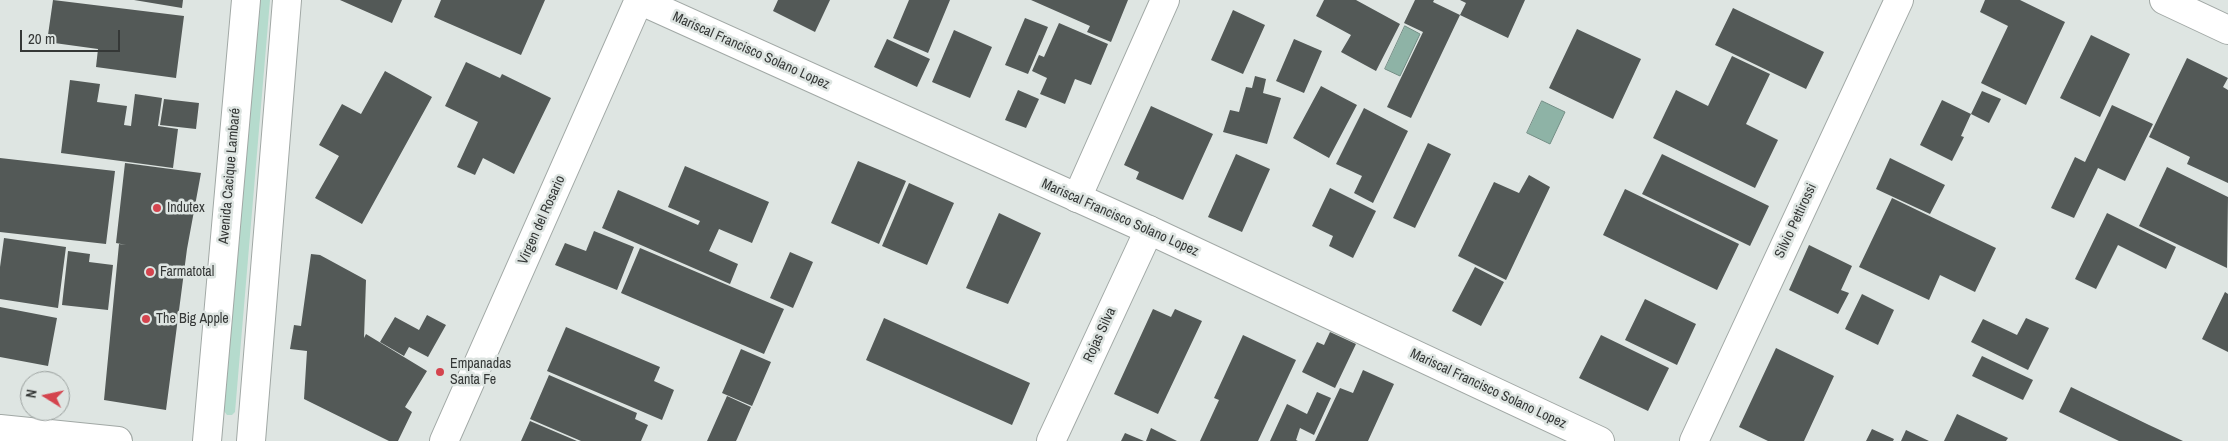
<!DOCTYPE html>
<html>
<head>
<meta charset="utf-8">
<style>
	body { margin:0 }
	#map { position:relative; width:2228px; height:441px; overflow:hidden; background:#dee5e2; font-family:"Archivo Narrow",sans-serif }
	canvas { display:block }
	.north { position:absolute; left:20px; top:371px; width:50px; height:50px; box-sizing:border-box; background:#dee5e2; border:1px solid #9aa09e; border-radius:50%; rotate:280deg; font-size:14px; font-weight:700; line-height:20px; text-align:center; color:#353837 }
	.north::after { content:''; display:block; margin:auto; width:18px; height:22px; background:#d4444e; clip-path:polygon(50% 0,100% 100%,50% 72%,0 100%) }
	.scale { position:absolute; left:20px; top:30px; width:100px; height:22px; box-sizing:border-box; border:2px solid #353837; border-top:0; padding-left:6px; font-size:15px; line-height:18px; white-space:nowrap; color:#353837; -webkit-text-stroke:4px #dee5e2; paint-order:stroke }
</style>
</head>
<body>
<div id="map">
<canvas width="2228" height="441"></canvas>
<div class="north">N</div>
<div class="scale">20 m</div>
</div>
<script>
const ctx = document.querySelector('canvas').getContext('2d');
ctx.lineJoin = 'round';
function fillPath(path, color) { ctx.fillStyle = color; ctx.fill(path, 'evenodd'); }
function strokePath(path, color, width, dash) { ctx.strokeStyle = color; ctx.lineWidth = width; ctx.lineCap = dash ? 'butt' : 'round'; ctx.setLineDash(dash || []); ctx.stroke(path); }
function label(font, color, halo, rows, align = 'center') {
  ctx.font = font + ' "Archivo Narrow",sans-serif'; ctx.lineWidth = 5; ctx.setLineDash([]); ctx.textBaseline = 'middle'; ctx.strokeStyle = halo; ctx.fillStyle = color; for (const [text, x, y, turn = 0] of rows) {
    ctx.save(); ctx.translate(x, y); ctx.rotate((+turn || 0) * Math.PI / 180); ctx.textAlign = isNaN(turn) ? turn : align; if (halo) ctx.strokeText(text, 0, 0); ctx.fillText(text, 0, 0); ctx.restore();
  }
}
fillPath(new Path2D(`
	M260 0H270L235 412 232 415H227L224 411Z`), '#b5dbcd');
const water = new Path2D(`
	M1405 26 1420 34 1400 76 1385 69Z
	M1542 101 1565 112 1550 144 1527 133Z`);
fillPath(water, '#8eb3a6');
strokePath(water, '#738e85', 1);
fillPath(new Path2D(`
	M53 0 184 16 176 78 96 67 98 49 47 42Z
	M134 0H183L182 8Z
	M340 0H402L392 23Z
	M441 0H545L521 55 434 17Z
	M778 0H830L815 32 773 11Z
	M909 0H950L928 53 893 38Z
	M1031 0H1128L1111 42 1087 32 1090 26Z
	M1324 0H1356L1400 24 1376 71 1341 52 1351 35 1316 16Z
	M1415 0H1434L1433 2 1460 15 1411 118 1387 107 1423 32 1404 23Z
	M1460 0H1525L1508 38 1460 15 1466 3Z
	M1985 0H2020L2065 22 2026 105 1981 83 2008 26 1980 12Z
	M1733 8 1824 52 1806 89 1715 45Z
	M1233 10 1265 25 1243 74 1211 60Z
	M1025 18 1048 27 1028 74 1005 65Z
	M1059 23 1108 44 1091 85 1075 79 1065 104 1040 94 1047 78 1032 71 1039 55 1044 57Z
	M1577 29 1641 59 1613 119 1549 88Z
	M954 30 992 47 970 98 932 82Z
	M2091 35 2130 54 2100 117 2060 98Z
	M887 39 930 59 917 87 874 67Z
	M1294 39 1322 51 1304 93 1276 81Z
	M1732 56 1770 74 1746 124 1778 140 1755 188 1653 138 1676 90 1708 106Z
	M2187 58 2228 78 2223 87 2228 90V183L2187 164 2190 157 2149 137Z
	M466 62 500 78 502 74 551 98 514 174 483 158 475 175 457 167 478 122 445 106Z
	M385 71 432 97 362 224 315 198 339 156 319 145 342 104 361 114Z
	M1255 76 1266 79 1263 93 1281 98 1267 144 1223 132 1230 110 1239 112 1246 87 1252 88Z
	M70 80 100 84 97 102 127 106 124 125 131 126 135 94 162 98 158 126 178 129 173 168 61 153Z
	M1321 86 1357 105 1329 158 1293 138Z
	M1018 90 1039 99 1026 128 1005 120Z
	M1982 91 2001 99 1989 123 1971 114Z
	M164 99 199 103 196 129 160 125Z
	M1942 100 1971 114 1961 136 1964 137 1952 161 1920 145Z
	M2112 105 2153 124 2125 181 2098 168 2074 218 2051 208 2075 157 2085 162Z
	M1151 106 1213 134 1183 200 1136 179 1139 172 1124 165Z
	M1364 108 1408 131 1373 203 1354 193 1362 176 1336 164Z
	M1428 143 1451 154 1415 228 1393 218Z
	M1236 154 1270 169 1242 232 1208 217Z
	M1662 154 1769 206 1750 246 1642 194Z
	M0 158 115 171 106 244 0 232Z
	M1890 158 1945 185 1930 214 1876 189Z
	M858 161 906 181 879 244 831 223Z
	M125 163 201 173 187 249 166 410 104 400 119 244 126 245 116 243Z
	M685 166 769 202 752 243 719 229 709 251 738 264 730 284 602 228 618 190 698 225 700 221 668 207Z
	M2167 167 2228 197 2227 268 2139 226Z
	M1529 175 1550 187 1506 280 1458 256 1494 182 1519 193Z
	M909 183 954 203 927 265 882 246Z
	M1330 188 1376 211 1353 258 1329 246 1333 236 1312 226Z
	M1625 189 1739 244 1717 290 1603 235Z
	M1892 198 1996 248 1975 292 1940 275 1929 300 1859 267Z
	M999 213 1041 233 1008 304 966 288Z
	M2107 213 2176 247 2166 269 2118 245 2096 289 2075 279Z
	M594 231 634 247 617 290 555 265 565 243 586 251Z
	M4 238 66 247 58 308 0 299V267Z
	M1809 245 1852 266 1841 290 1849 293 1838 314 1789 290Z
	M640 248 784 309 764 354 621 293Z
	M68 251 90 254 89 262 113 265 108 310 62 305Z
	M790 252 813 262 793 308 770 298Z
	M311 254 320 255 366 280 364 338 366 334 427 371 405 407 412 412 398 441H389L304 399 307 351 290 349 294 325 301 326Z
	M1475 267 1504 282 1481 326 1452 311Z
	M2225 292 2228 294V352L2202 339Z
	M1862 294 1894 310 1878 345 1845 329Z
	M1645 299 1696 324 1677 365 1625 340Z
	M0 307 57 318 48 366 0 357Z
	M1153 309 1171 317 1175 309 1202 321 1158 414 1114 394Z
	M427 315 446 325 428 357 409 347 404 356 380 342 395 317 419 330Z
	M884 318 1030 383 1012 425 866 360Z
	M2026 318 2049 328 2028 370 1971 342 1983 319 2017 335Z
	M566 327 660 367 654 381 674 390 662 420 547 371Z
	M1330 332 1356 344 1335 388 1302 372 1317 342 1324 345Z
	M1243 335 1296 360 1258 441H1200L1219 400 1214 398Z
	M1601 335 1669 368 1648 411 1579 378Z
	M1776 348 1834 376 1804 441H1768L1739 427Z
	M741 349 771 362 752 406 722 393Z
	M1982 356 2033 380 2023 400 1972 376Z
	M1363 370 1394 384 1368 441H1315L1340 388 1353 393Z
	M549 375 637 413 635 419 648 425 641 441H581L530 419Z
	M2071 387 2149 425 2183 441H2119L2059 412Z
	M1317 392 1331 398 1314 435 1300 428 1296 440 1298 441H1270L1287 404 1307 414Z
	M727 396 751 407 737 439 736 441H707Z
	M1957 414 2008 438 2006 441H1944Z
	M530 421 577 441H521Z
	M1151 428 1177 441H1146Z
	M1872 429 1894 439 1893 441H1866Z
	M1906 430 1929 441H1901Z
	M1125 433 1144 441H1121Z`), '#535957');
const street = new Path2D(`
	M2164 0 2228 30
	M1077 198 1165 0
	M0 429 118 441
	M444 441 639 0
	M1051 441 1149 230
	M1694 441 1899 0`);
const secondary = new Path2D(`
	M639 0 1149 230 1600 441`);
const primary = new Path2D(`
	M207 441 246 0
	M251 441 287 0`);
strokePath(street, '#a1a8a5', 30);
strokePath(secondary, '#a1a8a5', 30);
strokePath(primary, '#a1a8a5', 30);
strokePath(street, '#fff', 28);
strokePath(secondary, '#fff', 28);
strokePath(primary, '#fff', 28);
for (const [x, y, r, color] of [
	[157,208,5,"#d4444e"],
	[150,272,5,"#d4444e"],
	[146,319,5,"#d4444e"],
	[440,372,5,"#d4444e"]
]) { const dot = new Path2D(); dot.arc(x, y, r, 0, 2 * Math.PI); ctx.fillStyle = color; ctx.fill(dot); strokePath(dot, '#dee5e2', 2); }
label('14px', '#353837', '#dee5e2', [
	["Mariscal Francisco Solano Lopez",751,51,24],
	["Avenida Cacique Lambaré",230,176,-85],
	["Mariscal Francisco Solano Lopez",1120,218,24],
	["Virgen del Rosario",542,220,-66],
	["Silvio Pettirossi",1796,221,-65],
	["Rojas Silva",1100,335,-65],
	["Mariscal Francisco Solano Lopez",1488,389,25]
]);
label('14px', '#353837', '#dee5e2', [
	["Indutex",167,208],
	["Farmatotal",160,272],
	["The Big Apple",156,319],
	["Empanadas",450,364],
	["Santa Fe",450,380]
], 'left');
</script>
</body>
</html>
